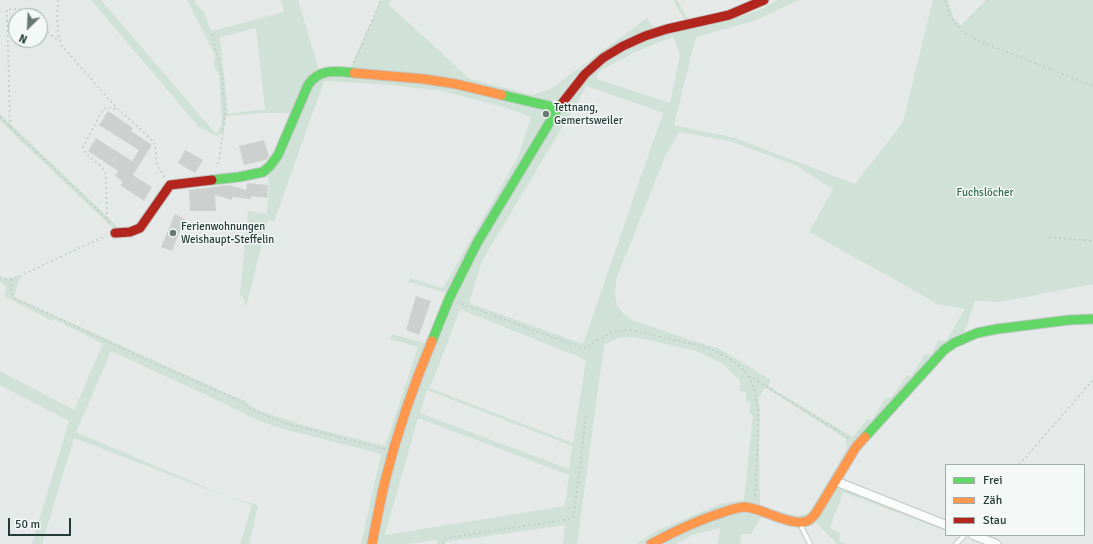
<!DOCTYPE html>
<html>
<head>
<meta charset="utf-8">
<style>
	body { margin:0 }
	#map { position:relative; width:1093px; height:544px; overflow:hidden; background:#e5eae8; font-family:Signika,sans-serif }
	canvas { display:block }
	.legend { position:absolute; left:945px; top:464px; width:140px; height:72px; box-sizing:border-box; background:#f4f8f6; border:1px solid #a1acaa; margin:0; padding:5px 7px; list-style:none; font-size:12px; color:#253b37 }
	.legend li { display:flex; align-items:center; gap:8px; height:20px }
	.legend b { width:20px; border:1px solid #a1acaa }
	.north { position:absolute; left:8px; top:8px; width:40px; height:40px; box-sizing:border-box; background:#f4f8f6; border:1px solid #a1acaa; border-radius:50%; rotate:204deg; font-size:11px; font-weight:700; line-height:16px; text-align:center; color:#253b37 }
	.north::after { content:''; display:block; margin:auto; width:14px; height:18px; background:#687875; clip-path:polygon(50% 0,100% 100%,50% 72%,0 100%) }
	.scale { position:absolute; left:8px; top:518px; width:63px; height:18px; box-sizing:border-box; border:2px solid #253b37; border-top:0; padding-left:5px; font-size:12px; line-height:14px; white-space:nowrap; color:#253b37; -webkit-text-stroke:3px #f4f8f6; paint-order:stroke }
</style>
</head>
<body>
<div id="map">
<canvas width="1093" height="544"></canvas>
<ul class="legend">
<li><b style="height:5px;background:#63d668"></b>Frei</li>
<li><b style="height:5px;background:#ff974d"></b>Zäh</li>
<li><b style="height:5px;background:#b3261e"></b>Stau</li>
</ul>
<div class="north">N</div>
<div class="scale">50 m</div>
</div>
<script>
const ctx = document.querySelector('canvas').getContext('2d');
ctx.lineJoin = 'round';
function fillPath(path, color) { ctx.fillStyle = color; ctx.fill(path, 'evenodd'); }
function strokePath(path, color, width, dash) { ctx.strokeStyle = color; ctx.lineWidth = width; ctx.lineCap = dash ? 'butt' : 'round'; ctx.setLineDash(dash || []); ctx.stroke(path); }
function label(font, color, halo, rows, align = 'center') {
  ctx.font = font + ' Signika,sans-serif'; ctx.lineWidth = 3; ctx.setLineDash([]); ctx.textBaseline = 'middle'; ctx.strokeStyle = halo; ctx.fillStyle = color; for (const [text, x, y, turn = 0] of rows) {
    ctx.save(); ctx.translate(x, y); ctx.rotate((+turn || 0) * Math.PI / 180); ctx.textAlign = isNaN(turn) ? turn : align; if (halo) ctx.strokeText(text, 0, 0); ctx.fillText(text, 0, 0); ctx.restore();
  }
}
fillPath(new Path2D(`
	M91 0H101L216 134 222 125 219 74 214 67 215 55 187 0H195L196 4 204 12 211 31 284 12 281 0H298L319 70 294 113H262L226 116 224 131 217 136 199 127ZM256 28 265 109 228 114 220 37Z
	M381 0H391L388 4 470 79 533 95 552 88 647 18 654 27 624 39 603 52 582 68 557 100 550 101 349 70Z
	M673 0H677L688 19H684Z
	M778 0H799L754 21 696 37 674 125 735 138 855 184 903 122 933 0H948L954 18 961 25 986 0H1093V284L1000 302 975 301 964 333 983 330C960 338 950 342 933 359L852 451 835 476 815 510C811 514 807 517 801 518 792 519 767 512 760 505H735L701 516 655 537 644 544H636L654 532 720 504 744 500 753 415 749 413 750 403 746 402V392L740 391V381L723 364 696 351 635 337 618 338 604 345 577 544H563L565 525 446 542 445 544H437V540L409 544H375L392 474 410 414 429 355 454 297H455L472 260 489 228 554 120 589 76C613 55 642 41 673 33 699 26 727 21 753 12 762 9 770 4 778 0ZM673 37 680 55 670 103 597 79 598 72 637 51ZM587 86 663 113 583 344 469 303 482 261ZM679 132 730 141 795 165 833 189 809 232 908 287 937 304 965 309 946 341 939 340 931 355 925 354 911 376 907 375 891 398 886 397 872 420 867 419 853 437 768 386 771 380 720 349 688 339 632 320 622 312 617 305 615 295 616 280 664 159ZM460 309 586 360 573 443 430 388ZM765 387 846 439 847 449 809 513 798 516 770 509 760 505 759 449 760 408 758 399ZM427 390 572 446 569 469 420 413ZM418 418 569 475 565 506 385 535Z
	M338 76 448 87 534 107 545 111 548 117 447 293 408 282 410 278 443 288 518 157 531 117 504 107 442 91 391 85 324 81 274 222 268 219 246 307 244 299 240 295 248 211 267 214 269 182 267 174 311 86 322 78Z
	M0 114 109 218 121 231 117 232 0 121Z
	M20 276 14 297 233 396 246 401 250 406 261 411 306 426 385 446 418 347 390 339 392 334 425 343 368 544H361L381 454 280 428 259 421 219 401 111 351 76 432 228 497 258 505 249 544H240L252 505 228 497 74 438 42 544H32L69 421 0 385V371L74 410 103 344 54 319 52 321 4 296 7 287 0 282V277C7 280 13 279 20 276Z
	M842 486 946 528V531L843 492 830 528 840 533 839 541 847 544H837L814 520 834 489Z
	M738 513H748L761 517 751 534H742L740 544H718L720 528 692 535 676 544H660L693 527Z`), '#d0e1d7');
fillPath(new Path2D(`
	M108 111 133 128 131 131 152 145 133 175 152 187 144 201 120 185 123 182 115 176 118 171 88 151 96 138 132 161 139 150 99 125Z
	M264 140 269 156 266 160 244 165 239 146Z
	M185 150 203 160 195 173 178 163Z
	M247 183 268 185 267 198 251 196V199L232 197V200L215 195 216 211H190L189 190 229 185 246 190Z
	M175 214 185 219 172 251 161 247Z
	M416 296 431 301 419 335 406 330Z`), '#ccd1cf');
const lane = new Path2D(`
	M801 523 802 528 810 544
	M956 544 963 537 964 535`);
const street = new Path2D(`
	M835 481 946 525
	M973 535 996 544`);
const fast = new Path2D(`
	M502 95 549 106 557 110
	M212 180 239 177 263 172 270 166 278 155 308 85C320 68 335 71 354 73
	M432 341 449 299 477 243 557 110 563 102
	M865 437 944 350 954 343 977 333 997 329 1069 320 1093 319`);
const slow = new Path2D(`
	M354 73 424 79 456 84 502 95
	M372 544C376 523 380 502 385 481 397 433 413 386 432 341
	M651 544C675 531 698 520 724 512 730 510 738 507 745 507 762 508 791 527 807 521 811 520 813 516 816 513L856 447 865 437`);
const jam = new Path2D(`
	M563 102 585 74 603 58 623 46 645 36 667 29 729 15 764 0
	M115 233 130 232 140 228 170 185 212 180`);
strokePath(lane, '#c2c7c5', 6);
strokePath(street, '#c2c7c5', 10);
strokePath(fast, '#c1c7c5', 11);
strokePath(slow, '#c1c7c5', 11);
strokePath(jam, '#c1c7c5', 11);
strokePath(new Path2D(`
	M58 0C57 15 56 31 62 46L113 104 152 140 155 145 157 165 165 178
	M945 0 950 16 963 32 979 41 1093 86
	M40 25 55 38 60 41
	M212 34 222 77 225 112 224 123 219 161 216 167
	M354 63 381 0
	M0 117 112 224
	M10 127 7 9H22L30 16
	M107 219 106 175C103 162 86 160 83 147L102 111 107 107 117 109
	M1049 237 1093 241
	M0 277C7 280 13 279 20 276L77 249 106 236
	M12 279C11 285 10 291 13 297L145 359 243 402 252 410 288 424 385 449
	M457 302 582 348 587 347C601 338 614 329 631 330L706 347C723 354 743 364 751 381 760 399 758 421 758 441 757 460 756 480 755 499
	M749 376 835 429 850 439
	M1019 465 1093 380
	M443 544 444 540 446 538 570 519 574 515 586 416`), '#c2c9c7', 1.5, [2, 3]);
strokePath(lane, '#fbfcfc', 4);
strokePath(street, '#fbfcfc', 8);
strokePath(fast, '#63d668', 9);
strokePath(slow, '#ff974d', 9);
strokePath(jam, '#b3261e', 9);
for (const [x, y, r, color] of [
	[546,114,4,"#687875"],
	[173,233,4,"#687875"]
]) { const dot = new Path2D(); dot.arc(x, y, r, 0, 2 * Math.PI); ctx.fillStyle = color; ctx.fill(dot); strokePath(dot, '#f4f8f6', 1.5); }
label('11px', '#253b37', '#f4f8f6', [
	["Tettnang,",554,108],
	["Gemertsweiler",554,121],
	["Ferienwohnungen",181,227],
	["Weishaupt-Steffelin",181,240]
], 'left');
label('11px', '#356c4f', '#f4f8f6', [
	["Fuchslöcher",985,193]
]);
</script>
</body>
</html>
